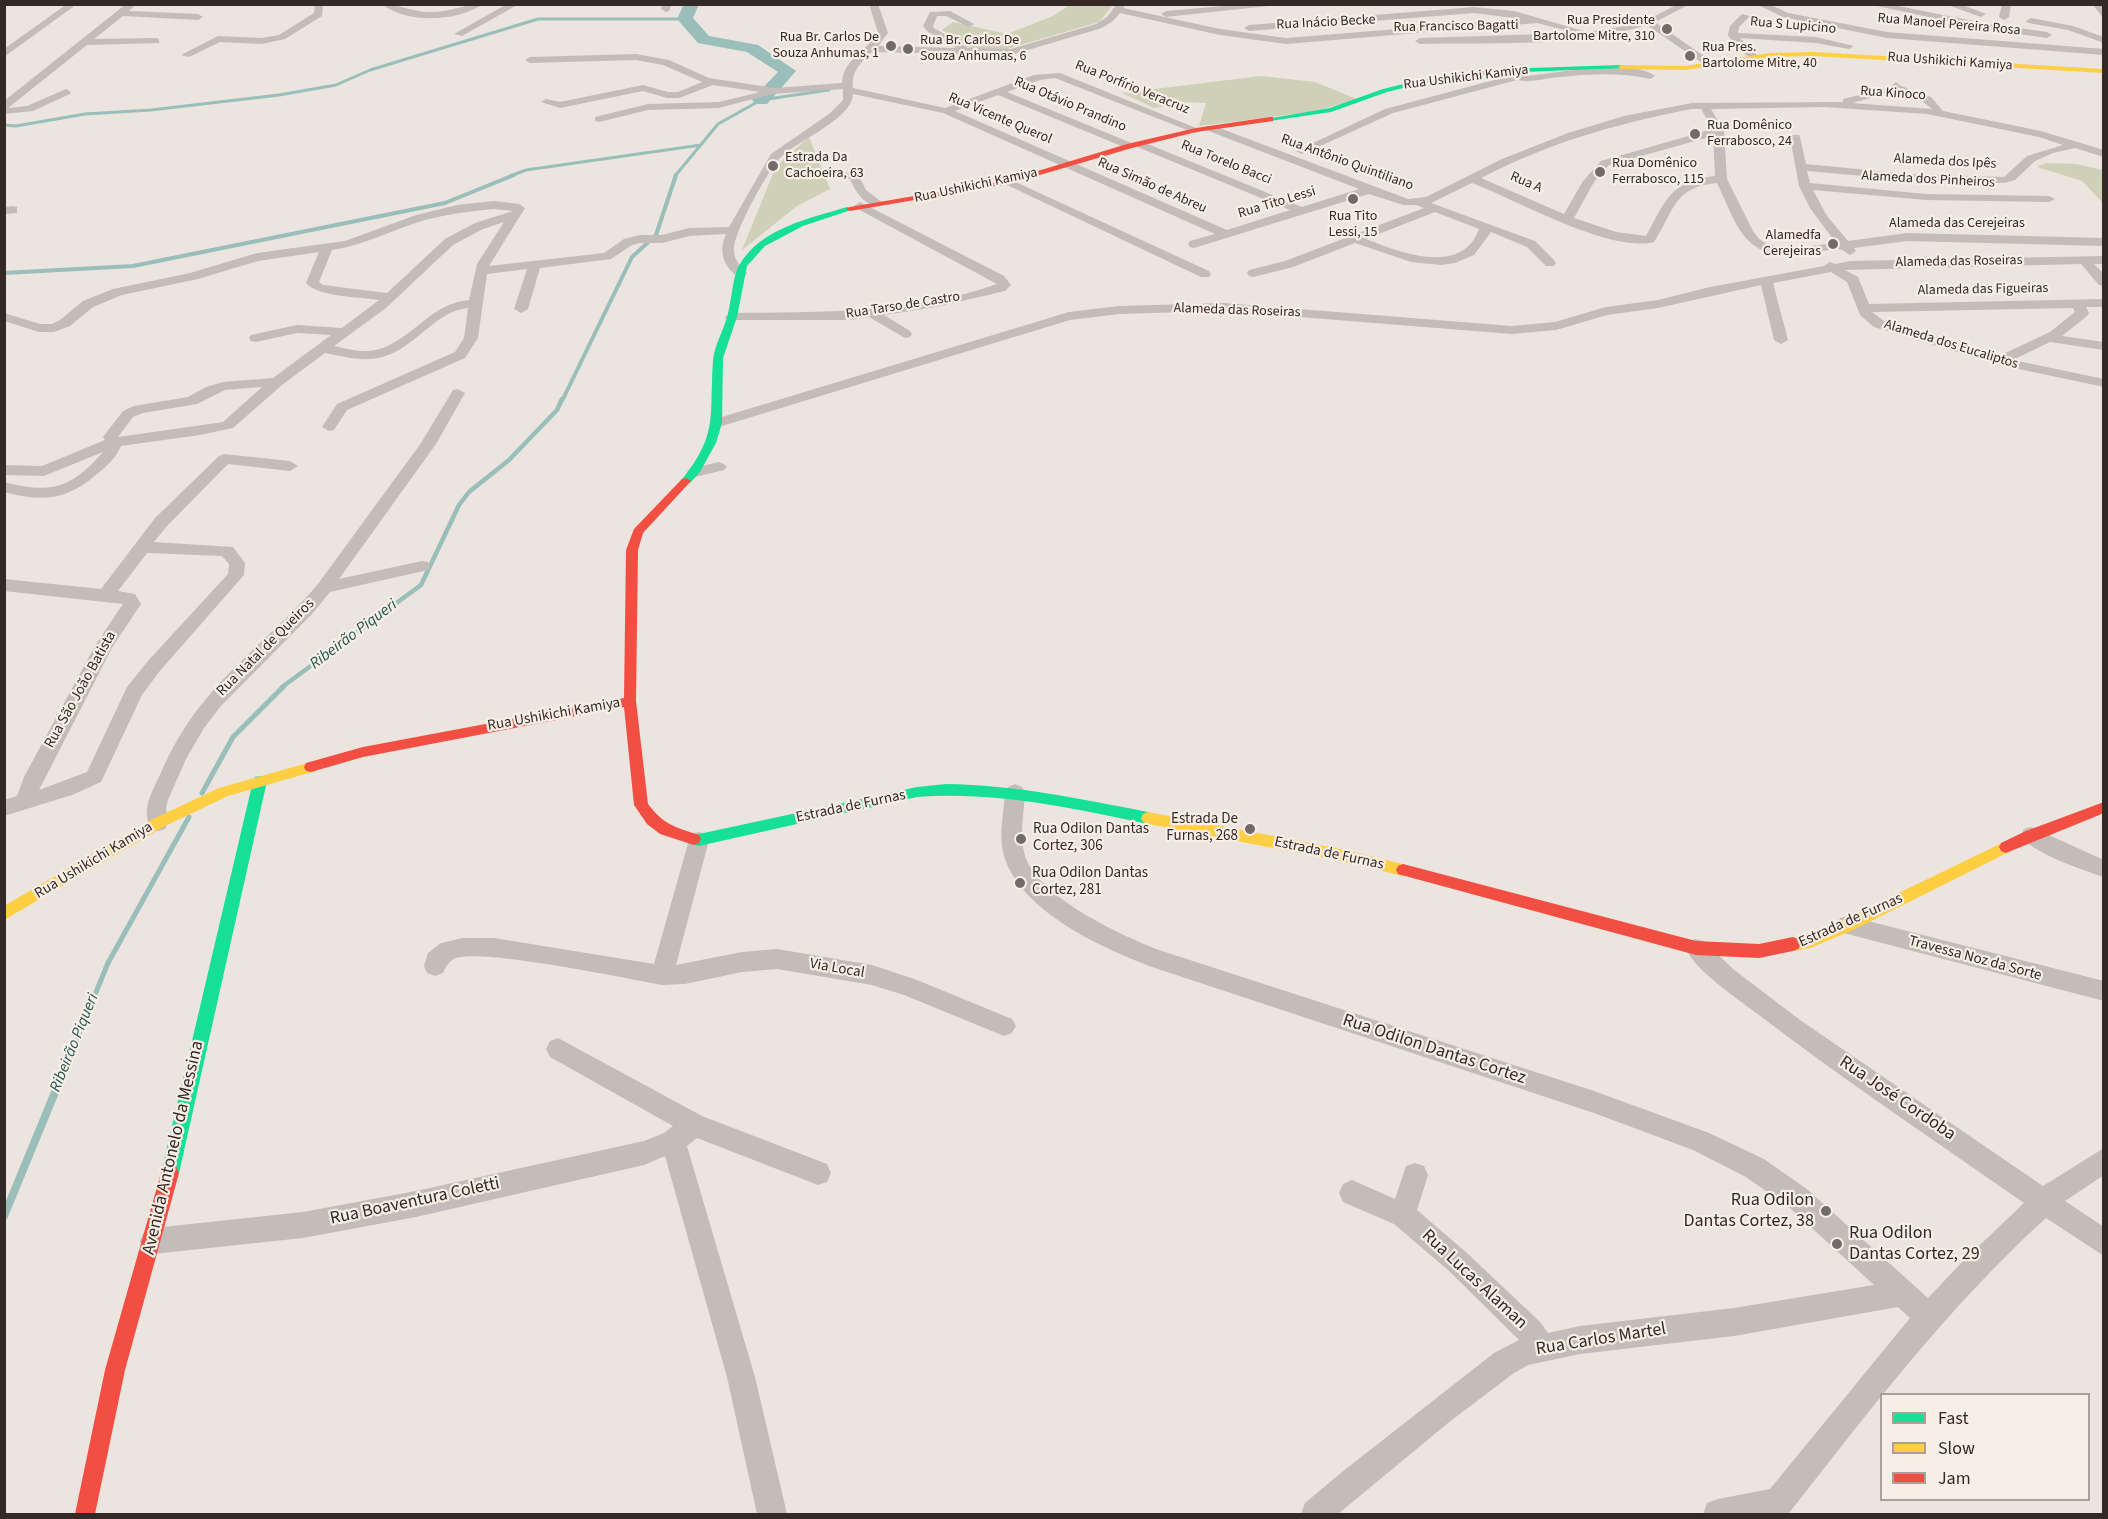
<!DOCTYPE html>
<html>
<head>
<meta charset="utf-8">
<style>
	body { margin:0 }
	#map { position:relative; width:2108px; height:1519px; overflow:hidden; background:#ebe4df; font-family:"Source Sans 3",sans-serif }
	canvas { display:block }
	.frame { position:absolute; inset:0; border:6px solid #352926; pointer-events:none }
	.legend { position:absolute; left:1880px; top:1393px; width:210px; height:108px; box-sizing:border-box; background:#f9eee5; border:2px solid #ab9f99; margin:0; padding:8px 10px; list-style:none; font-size:18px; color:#352926 }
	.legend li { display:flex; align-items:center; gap:12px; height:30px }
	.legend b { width:30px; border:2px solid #ab9f99 }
</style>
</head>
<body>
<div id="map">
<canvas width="2108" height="1519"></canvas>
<div class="frame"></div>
<ul class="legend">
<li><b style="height:8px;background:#16e098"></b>Fast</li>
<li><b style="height:8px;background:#ffcf43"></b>Slow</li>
<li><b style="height:8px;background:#f24e42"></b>Jam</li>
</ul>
</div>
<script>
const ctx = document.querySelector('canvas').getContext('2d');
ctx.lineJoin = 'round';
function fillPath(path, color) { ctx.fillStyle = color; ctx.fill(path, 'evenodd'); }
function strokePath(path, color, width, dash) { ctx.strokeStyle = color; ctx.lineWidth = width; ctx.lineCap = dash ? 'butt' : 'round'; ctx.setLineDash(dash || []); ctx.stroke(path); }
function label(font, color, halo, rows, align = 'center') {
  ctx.font = font + ' "Source Sans 3",sans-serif'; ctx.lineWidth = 4.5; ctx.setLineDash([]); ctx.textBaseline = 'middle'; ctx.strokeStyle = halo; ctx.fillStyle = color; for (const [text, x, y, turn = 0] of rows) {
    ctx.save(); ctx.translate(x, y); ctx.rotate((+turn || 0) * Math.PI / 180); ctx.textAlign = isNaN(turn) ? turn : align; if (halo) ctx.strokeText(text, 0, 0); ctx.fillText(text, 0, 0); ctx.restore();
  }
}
fillPath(new Path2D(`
	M1070 5H1113L1099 22 1007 49H971L942 30 953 22 1007 34 1053 16Z
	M1261 76 1315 82 1359 100 1309 112 1199 126 1206 103 1188 102 1154 108 1122 93Z
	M809 137 830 189 797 206 742 250 774 171 783 160Z
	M2046 163 2076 164 2103 170V203L2082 181 2037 167Z`), '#cfd0b8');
strokePath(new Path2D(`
	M4 125 16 126 85 114 151 110 279 95 336 85 370 70 538 19H685
	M510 176 526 170 701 145
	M675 176 718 124 761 100 829 90`), '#9abeba', 3);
strokePath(new Path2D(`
	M4 273 133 266 445 203 514 175
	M562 401 632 257 656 235 676 175`), '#9abeba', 4);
strokePath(new Path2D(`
	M282 687 421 585 459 505 469 492 509 460 557 410 562 399`), '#9abeba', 4.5);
strokePath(new Path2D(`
	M202 793 233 737 284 686
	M71 1053 108 963 189 817`), '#9abeba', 5);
strokePath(new Path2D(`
	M4 1216 72 1051`), '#9abeba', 8);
fillPath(new Path2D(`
	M684 4H699L693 18 709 36 758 45 796 71 767 104H755L752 100 755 96 778 72 747 52 698 43 677 19Z`), '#9abeba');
fillPath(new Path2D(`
	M67 4H77L4 57V49Z
	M126 4H136L129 11 198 14 203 17 198 20 123 16 94 39 156 38 159 39V43L87 45 8 108 27 106 66 89 71 92 70 94 33 111 4 114V101Z
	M315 4H323L322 16 285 39 262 44 220 42 189 57 181 55 218 36 262 38 279 35 314 13Z
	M382 4C399 4 414 13 432 12 450 12 466 4 483 4 458 22 406 24 382 4Z
	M507 4H519L462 36 454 34Z
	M663 4H672L669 11 666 12 661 9Z
	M869 4H878L888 33 878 46 956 48 928 32 923 26 930 12 950 11 974 24 969 27 946 16H937L933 26 934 28 968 48 1011 49 1096 24 1107 17 1117 4H1126L1123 8 1220 29 1286 38 1521 19 1474 13 1249 31 1244 28 1249 25 1474 7 1514 11 1587 32 1625 26 1655 16 1678 4H1690L1655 22 1714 63V67H1708L1647 25C1574 48 1495 42 1420 44L1415 41 1420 38 1576 33 1537 23 1286 44 1220 35 1120 13 1113 21 1102 28 1011 55 872 52C860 63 851 72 853 88L945 108 1034 75 1060 73 1201 130 1196 133 1192 132 1055 78 1040 80 1007 92 1134 144 1143 142 1302 207 1359 189 1206 130V126H1214L1408 199 1426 197 1502 159 1568 133 1624 116 1692 103 1843 102V99L1888 88 1896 82 1901 86 1931 97 1943 111 2041 131 2104 150V157L2075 148 2053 153 2035 161 2015 180 2004 183 1909 180 1807 171 1810 183 1926 194 2049 196 2055 199 2049 202 1926 200 1813 190 1827 216 1848 241 1907 233 2104 238V246L1907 241 1854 248 1856 251 1850 255C1847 254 1845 251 1842 250 1835 247 1806 255 1796 256 1742 257 1737 224 1717 183 1673 187 1675 210 1654 242 1609 253 1517 200 1472 183L1431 203 1535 241 1554 260 1556 263 1554 266H1546L1527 247 1491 232 1474 255 1455 263 1441 265 1411 262 1355 243 1293 267 1253 277 1249 276 1247 273 1249 270 1285 261 1424 208 1416 205H1403L1369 194 1194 248 1190 247 1188 244 1190 241 1215 234 943 113 853 94C853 118 799 140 782 156 769 168 733 233 734 250 734 261 741 266 747 273L745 276H737C722 265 719 250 726 234L689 236 662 243H640L632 245 611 259 540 268 528 309 521 313 514 309 527 269 487 274 478 338 465 358 347 410 334 430 329 431 322 427 337 404 455 352 464 338 468 308C432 311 412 356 371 359 356 360 340 356 325 353L282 385 233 428 200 435 121 446C116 458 107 466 97 474 66 501 43 502 4 492V482C50 494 71 489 103 452L44 476 4 475V465L42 466 105 440 103 437 123 411 134 406 188 397 206 387 223 382 273 378 331 335 297 333 256 342 251 341 249 338 251 335 297 325 342 328 379 300C360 297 318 297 306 283L319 252 258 261 198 279 122 295 93 307 70 326 54 332H39L4 321V313L40 324H52L60 320 83 301 113 289 190 273 257 253 345 241 416 215 457 205 494 201 519 204 525 208 489 266 604 253 624 239 640 235H662L689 228 729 227 771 154 829 114 843 100V89L772 94 719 108 648 110 599 122 595 121V117L648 104 719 102 760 92 713 85 679 98H667L643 91 560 108 541 102 546 99 560 102 643 85 668 92H678L702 82 663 65 636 60 530 63 525 60 530 57 636 54 669 60 709 78 775 88 842 83C843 59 867 51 878 33ZM1897 91 1918 98 1932 109 1852 103ZM998 95 1126 148 1135 146 1290 210 1227 230 955 111ZM1824 107 1927 114 2039 137 2063 145 2027 156 2004 177 1909 174 1806 164 1800 137 1799 135H1791L1790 137 1799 186 1810 208 1836 243 1795 248 1768 245 1759 239 1753 231 1727 179 1724 131 1711 109ZM1692 109H1701L1713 129 1601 161 1583 181 1564 214 1481 178C1551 142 1615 124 1692 109ZM1713 136 1715 176C1670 181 1666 200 1646 236L1616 232 1574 218 1594 182 1609 165ZM494 209 513 211 475 223 445 239 387 293 323 285 319 282 332 250C365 245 394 229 425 220 448 214 471 211 494 209ZM1435 212 1479 229C1462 277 1399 252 1366 239ZM504 222 477 264 469 300C430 303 412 341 376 350 362 353 347 349 334 346L386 308 453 245 483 229ZM262 387 223 422 118 437 133 417 143 413 197 404 225 390Z
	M1246 4H1287L1166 17 1161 14 1166 11Z
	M1756 4H1769L1788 13 1887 32 2104 49V55L1887 38 1783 17Z
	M1868 4H1888L1984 23 2047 32 2052 35 2047 38 1984 29Z
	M1945 4H1960L1986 14 1981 17Z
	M2002 4H2011L2009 17 2004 20 1999 17Z
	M2092 4H2101L2104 9V19Z
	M1742 14 1750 16 1739 27 1738 33 1816 37 1854 46 1849 49 1816 43 1740 38 1759 57 1751 59 1736 47 1728 35 1730 26Z
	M2031 18 2073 26 2104 37V43L2068 30 2028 23 2026 21Z
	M1524 66 1529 69 1524 75 1526 76C1557 74 1629 57 1655 76L1650 79C1620 72 1590 74 1560 77 1545 78 1532 83 1517 80L1393 113 1305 153 1301 154 1296 151 1385 109 1513 75Z
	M829 171 858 174 866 190 883 203 881 205C865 208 855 191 850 179L825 176V172Z
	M1009 179 1209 271 1211 274 1209 277H1201L1005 184 1003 182Z
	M860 202 1004 276 1011 285 1005 291 936 307 884 315 910 331 912 334 910 337 905 338 869 317 851 320H727L725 317 732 313C819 312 914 314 997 284L856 208 854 206Z
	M13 206 17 207V213L4 214V207Z
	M2104 256V264H2094L2104 274V286L2099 285 2081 264 1845 270 1858 277 1869 304 2104 299V307H2086L2089 313 2087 316 2062 336 2104 342V350L2050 342 2013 360 2104 379V387L1995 364 1874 327 1860 315 1847 282 1831 272 1773 283 1788 340 1781 344 1774 340 1761 285 1658 308 1607 315 1556 330 1512 334 1224 311 1119 314 1070 320 722 426H712L710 423 712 420 1069 312 1119 306 1224 303 1512 326 1555 322 1606 307 1658 300 1710 287 1824 266 1830 262 1835 264 1850 261ZM2073 308 2075 312 2050 332 1999 356 1884 321 1872 312Z
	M458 389 465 393 436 444 339 579 422 561 428 562 430 566 428 570 330 592 312 614 221 706 204 728 186 759 168 800 166 808 168 823 165 829 158 831 151 829C141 810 151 794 159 777 171 749 186 722 206 699 239 658 284 625 318 584L421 443 453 390Z
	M224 454 290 461 298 466 290 471 228 464 167 526 154 542 233 547 245 563 244 575 159 672 142 695 101 782 72 795 4 816V800L17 796 24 777 96 644 123 604 4 591V579L101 589 155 518 219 456ZM147 553 222 556 229 564 228 574 147 662 127 687 87 772 39 790 113 646 141 604 135 594 118 591Z
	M719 462 724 464 727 467 724 470 695 477 687 472 690 469Z
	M1015 784 1022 787 1025 792C1024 813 1019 836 1025 856 1039 898 1121 935 1159 950L1594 1091 1709 1133 1764 1159 1808 1190 1928 1298 1962 1262 2024 1203C1934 1140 1842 1079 1755 1012 1734 996 1697 972 1685 948L1688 941 1696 939 1704 941 1733 969 1800 1020 2043 1186 2104 1148V1175L2065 1201 2104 1227V1256L2046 1218C1948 1307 1870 1410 1789 1513L1784 1514H1703L1707 1503 1718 1499 1770 1489 1910 1318 1898 1307 1734 1336 1580 1354 1528 1365 1514 1373 1448 1423 1338 1514H1301L1305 1503 1342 1472 1494 1353 1519 1340 1449 1271 1394 1224 1343 1202 1339 1193 1343 1184 1352 1180 1395 1199 1406 1166 1415 1163 1424 1166 1428 1175 1417 1210 1467 1253 1540 1322 1548 1333 1580 1326 1734 1308 1874 1285 1790 1208 1746 1177 1693 1150 1594 1113 1155 968C1104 949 1022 913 1004 856 998 836 1004 813 1005 792L1008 787Z
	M2031 827 2104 860V877C2085 871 2029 852 2021 835L2024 829Z
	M699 832 706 834 709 840 676 965 742 952 777 949 872 965 917 980 1012 1019 1016 1026 1012 1033 1004 1036 904 995 872 985 777 969 742 972 685 984 662 985C628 979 477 947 454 959 448 962 446 967 443 973L435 976 427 973 424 966 428 953 441 943 463 938H494L654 964 689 840 692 834Z
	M1848 916 2104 981V1001L1840 932 1837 925 1840 918Z
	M558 1038 702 1116 827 1164 831 1173 827 1182 818 1185 697 1138 687 1146 755 1377 787 1514H757L727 1377 665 1156 644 1165 416 1217 303 1238 153 1254 144 1250 140 1241 144 1232 153 1228 303 1212 416 1191 644 1141 664 1133 673 1126 550 1057 546 1049 550 1041Z`), '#c4bcb8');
fillPath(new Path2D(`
	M1621 65 1623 68 1499 73 1420 84 1387 92 1331 112 1270 121 1266 119 1330 108 1383 89 1420 80 1499 69Z
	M847 207 854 209 803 226 765 246 747 266 737 317 723 358 722 423 716 443 700 472 690 483H682L681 481C719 433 709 418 713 361 714 346 723 332 727 317 732 302 732 276 740 264 761 228 811 218 847 207Z
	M260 776 265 777 267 781 179 1173 176 1179 170 1182 164 1179 161 1173 253 781 255 777Z
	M946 784C1015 785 1081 799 1148 812L1153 814 1155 818 1153 822 1148 824C1071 808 996 791 917 797L699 846 689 843 687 839 689 835 699 834 917 787Z`), '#16e098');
fillPath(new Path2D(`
	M1814 52 2104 69V73L1814 56 1770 57 1685 70 1621 69 1618 67 1621 65 1685 66 1770 53Z
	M311 762 316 763 318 767 316 771 228 796 163 827 4 920V906L153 819 219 788Z
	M1148 812 1336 848 1403 864 1408 866 1410 870 1408 874 1403 876 1336 860 1148 824 1143 822 1141 818 1143 814Z
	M2006 841 2011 843 2013 847 2011 851 1853 930 1810 948 1793 951 1788 949 1785 944 1788 939 1809 935 1843 920Z`), '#ffcf43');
fillPath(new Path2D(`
	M1270 117H1273V121L1196 132 1132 148 1009 184 850 211 846 209 850 207 1008 180 1127 144 1196 128Z
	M686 478 691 481 643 533 638 550 636 701 648 804C664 825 675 827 699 835L701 839 699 843 694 845 660 834 647 824 634 805 624 707 363 757 311 772 306 771 304 767 306 763 363 747 624 698 626 550 634 529 682 479Z
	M2104 802V813L2006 853 2001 851 1999 847 2001 843 2026 831Z
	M1403 864 1696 941 1759 944 1793 937 1798 939 1801 944 1798 949 1793 951 1759 958 1696 955 1398 874 1396 870 1398 866Z
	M170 1164 176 1167 179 1173 125 1370 95 1514H75L105 1370 161 1173 164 1167Z`), '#f24e42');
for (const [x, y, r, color] of [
	[1667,29,6,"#756a67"],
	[891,46,6,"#756a67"],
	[908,49,6,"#756a67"],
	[1690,56,6,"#756a67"],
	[1695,134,6,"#756a67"],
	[773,166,6,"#756a67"],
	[1600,172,6,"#756a67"],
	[1353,199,6,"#756a67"],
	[1833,244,6,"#756a67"],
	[1250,829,6,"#756a67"],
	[1021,839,6,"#756a67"],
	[1020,883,6,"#756a67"],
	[1826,1211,6,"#756a67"],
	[1837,1244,6,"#756a67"]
]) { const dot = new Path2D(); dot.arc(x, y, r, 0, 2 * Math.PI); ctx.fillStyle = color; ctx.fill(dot); strokePath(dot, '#f9eee5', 2); }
label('14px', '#352926', '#f9eee5', [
	["Rua Presidente",1655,21,"right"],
	["Bartolome Mitre, 310",1655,37,"right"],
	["Rua Br. Carlos De",879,38,"right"],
	["Souza Anhumas, 1",879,54,"right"],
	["Rua Br. Carlos De",920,41],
	["Souza Anhumas, 6",920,57],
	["Rua Pres.",1702,48],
	["Bartolome Mitre, 40",1702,64],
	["Rua Domênico",1707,126],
	["Ferrabosco, 24",1707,142],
	["Estrada Da",785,158],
	["Cachoeira, 63",785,174],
	["Rua Domênico",1612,164],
	["Ferrabosco, 115",1612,180],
	["Rua Tito",1353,217,"center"],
	["Lessi, 15",1353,233,"center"],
	["Alamedfa",1821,236,"right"],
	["Cerejeiras",1821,252,"right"]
], 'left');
label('14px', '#352926', '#f9eee5', [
	["Rua Inácio Becke",1326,23,-3],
	["Rua Manoel Pereira Rosa",1949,25,5],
	["Rua S Lupicino",1793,26,5],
	["Rua Francisco Bagatti",1456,27,-1],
	["Rua Ushikichi Kamiya",1950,62,4],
	["Rua Ushikichi Kamiya",1466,78,-7],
	["Rua Porfírio Veracruz",1132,88,22],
	["Rua Kinoco",1893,94,4],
	["Rua Otávio Prandino",1070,105,23],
	["Rua Vicente Querol",1000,119,23],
	["Alameda dos Ipês",1945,162,3],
	["Rua Torelo Bacci",1226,163,22],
	["Rua Antônio Quintiliano",1347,163,20],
	["Alameda dos Pinheiros",1928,180,3],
	["Rua A",1526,183,23],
	["Rua Ushikichi Kamiya",976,186,-12],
	["Rua Simão de Abreu",1152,186,24],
	["Rua Tito Lessi",1277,203,-17],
	["Alameda das Cerejeiras",1957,224],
	["Alameda das Roseiras",1959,262,-1],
	["Alameda das Figueiras",1983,290,-1],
	["Rua Tarso de Castro",903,306,-9],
	["Alameda das Roseiras",1237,311,2],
	["Alameda dos Eucaliptos",1951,345,17]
]);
label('15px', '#352926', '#f9eee5', [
	["Rua Natal de Queiros",266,648,-45],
	["Rua São João Batista",81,690,-61],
	["Rua Ushikichi Kamiya",554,715,-10],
	["Estrada de Furnas",851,807,-12],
	["Estrada de Furnas",1329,854,12],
	["Rua Ushikichi Kamiya",94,861,-31],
	["Estrada de Furnas",1851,921,-24],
	["Travessa Noz da Sorte",1975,959,15],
	["Via Local",837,969,10]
]);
label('15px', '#352926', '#f9eee5', [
	["Estrada De",1238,820,"right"],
	["Furnas, 268",1238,837,"right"],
	["Rua Odilon Dantas",1033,830],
	["Cortez, 306",1033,847],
	["Rua Odilon Dantas",1032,874],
	["Cortez, 281",1032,891]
], 'left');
label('italic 16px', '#1c5653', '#f9eee5', [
	["Ribeirão Piqueri",354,635,-37],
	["Ribeirão Piqueri",75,1043,-68]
]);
label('18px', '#352926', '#f9eee5', [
	["Rua Odilon Dantas Cortez",1434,1050,18],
	["Rua José Cordoba",1897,1099,34],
	["Avenida Antonelo da Messina",174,1148,-77],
	["Rua Boaventura Coletti",415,1202,-12],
	["Rua Lucas Alaman",1474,1280,43],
	["Rua Carlos Martel",1601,1340,-9]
]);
label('18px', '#352926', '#f9eee5', [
	["Rua Odilon",1814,1201],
	["Dantas Cortez, 38",1814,1222],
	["Rua Odilon",1849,1234,"left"],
	["Dantas Cortez, 29",1849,1255,"left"]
], 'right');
</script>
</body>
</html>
